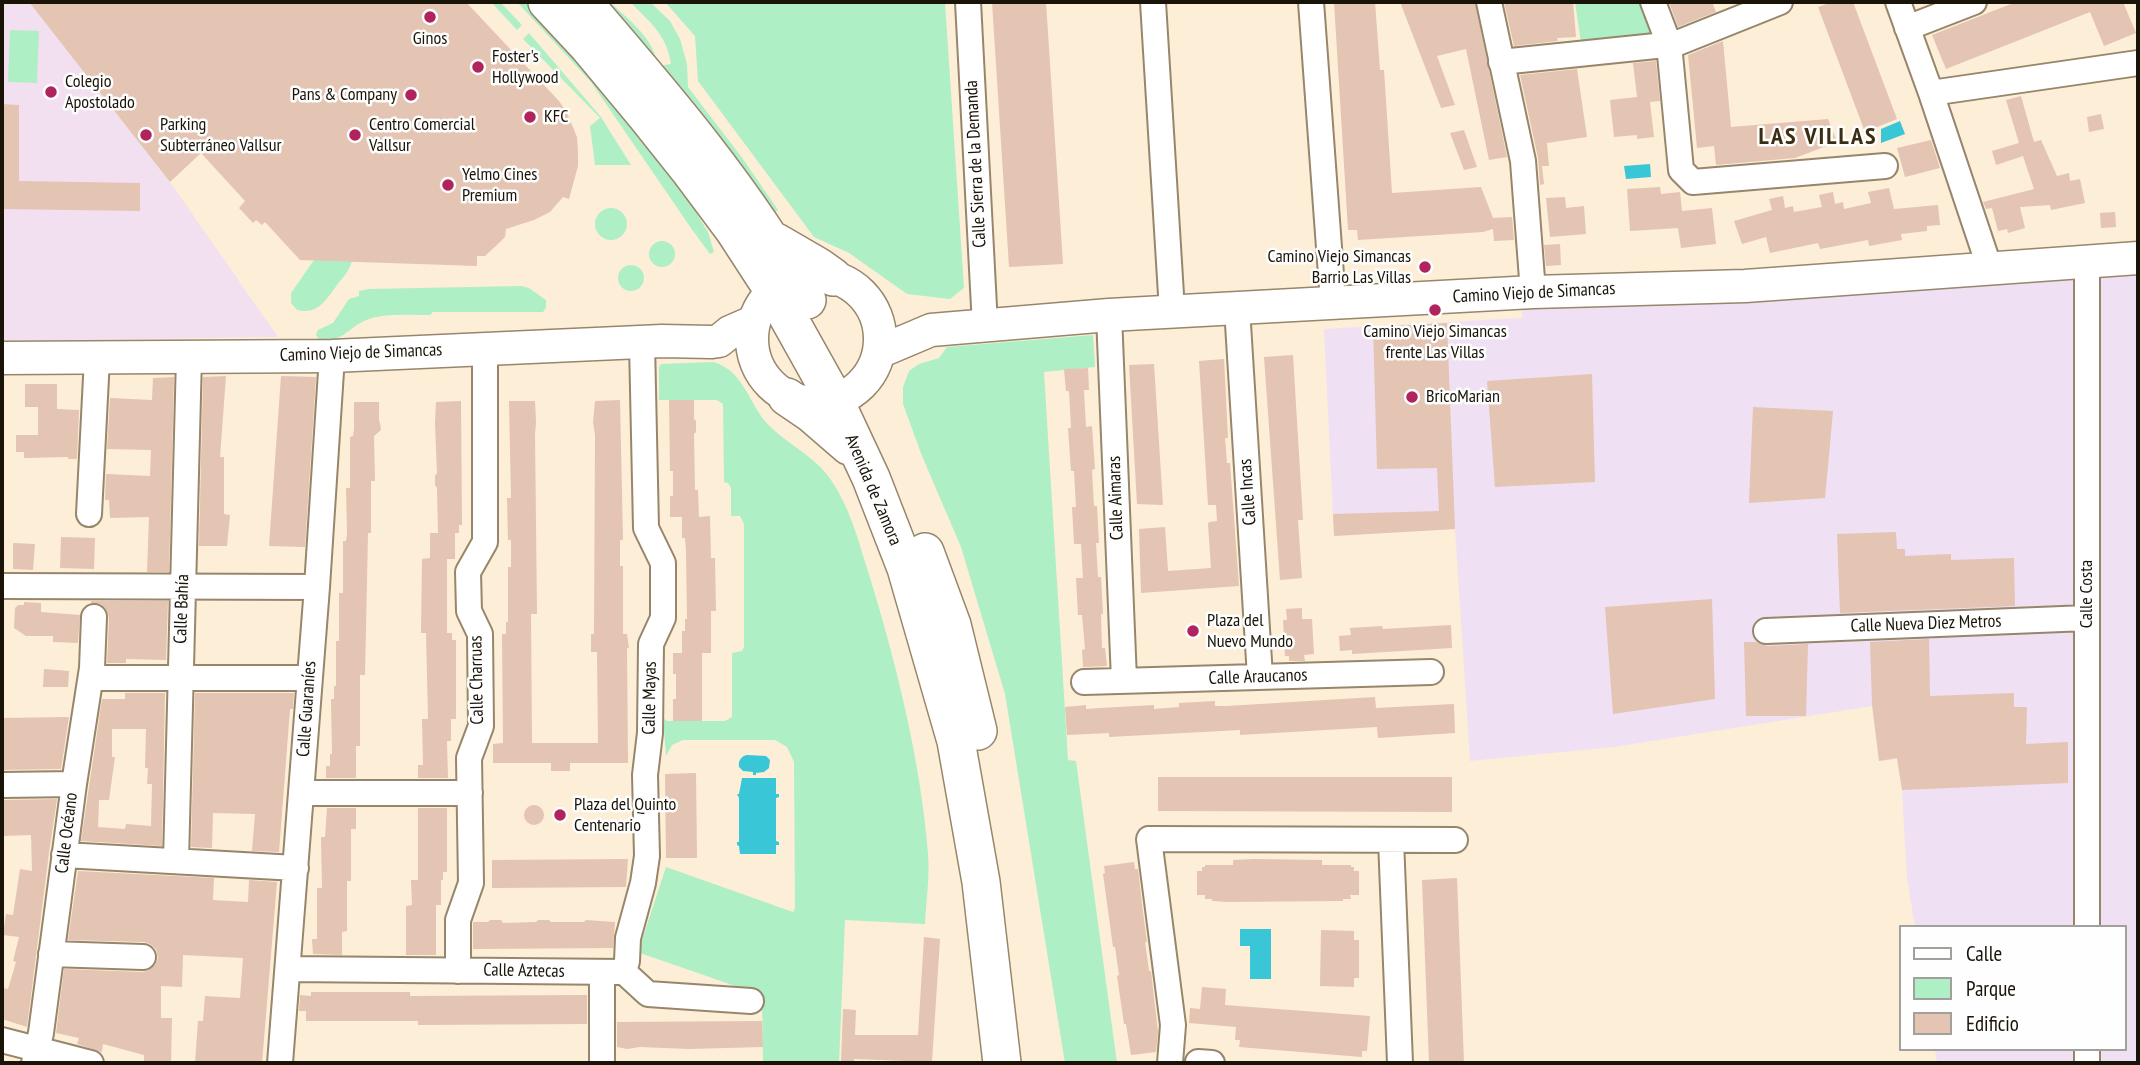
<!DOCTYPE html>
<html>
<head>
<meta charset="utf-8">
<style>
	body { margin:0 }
	#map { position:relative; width:2140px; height:1065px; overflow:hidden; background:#fdeed7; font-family:"PT Sans Narrow",sans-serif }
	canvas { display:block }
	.frame { position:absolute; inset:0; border:4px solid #191308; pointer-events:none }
	.legend { position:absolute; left:1899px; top:925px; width:228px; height:126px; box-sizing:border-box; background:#fdfefd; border:2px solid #a2a09b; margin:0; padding:9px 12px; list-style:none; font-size:21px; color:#191308 }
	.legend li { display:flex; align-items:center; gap:14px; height:35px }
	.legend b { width:35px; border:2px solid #a2a09b }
</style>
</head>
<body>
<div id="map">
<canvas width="2140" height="1065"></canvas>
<div class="frame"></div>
<ul class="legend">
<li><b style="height:9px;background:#fff"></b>Calle</li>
<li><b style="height:19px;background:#afefc5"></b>Parque</li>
<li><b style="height:19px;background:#e4c4b2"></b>Edificio</li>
</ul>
</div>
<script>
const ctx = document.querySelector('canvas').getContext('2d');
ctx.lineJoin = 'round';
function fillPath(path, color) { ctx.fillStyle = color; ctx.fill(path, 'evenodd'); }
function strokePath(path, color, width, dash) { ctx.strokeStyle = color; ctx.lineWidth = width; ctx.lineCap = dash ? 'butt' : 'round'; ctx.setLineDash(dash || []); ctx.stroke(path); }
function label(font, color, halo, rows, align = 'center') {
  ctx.font = font + ' "PT Sans Narrow",sans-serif'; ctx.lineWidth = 5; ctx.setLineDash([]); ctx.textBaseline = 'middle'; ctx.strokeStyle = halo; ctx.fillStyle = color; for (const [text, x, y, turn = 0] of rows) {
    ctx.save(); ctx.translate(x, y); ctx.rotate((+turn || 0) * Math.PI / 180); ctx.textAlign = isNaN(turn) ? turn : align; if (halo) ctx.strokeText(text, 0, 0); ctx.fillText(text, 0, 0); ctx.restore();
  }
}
fillPath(new Path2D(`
	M2138 275V1063H1937L1935 1049H2124V927H1915L1907 877 1902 790 1897 759 1879 761 1872 706 1614 747 1470 761 1455 529 1334 536 1324 329 1522 318 1523 301Z`), '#f0e0f3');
fillPath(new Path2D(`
	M2 2H29L170 182 278 337 2 341Z`), '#f2e0f1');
fillPath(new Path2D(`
	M491 2H500L522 25 517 30Z
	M517 2H533L597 71 686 196 708 232 714 252 710 254 693 231 591 82Z
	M594 2H610C629 20 654 38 658 66L671 64C667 35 649 21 630 2H650L670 21 680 39 687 64 688 87 743 159 778 210 768 217Z
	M665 2H945L964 288 950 299 907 294 849 253 814 237 698 81 695 36Z
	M1575 2H1641L1653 36 1581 43Z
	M10 30 39 31 37 83 8 82Z
	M529 33 601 117 631 165H595L590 126 600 118 523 39Z
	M595 224a16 16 0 1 1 32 0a16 16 0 1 1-32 0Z
	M649 254a13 13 0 1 1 26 0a13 13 0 1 1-26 0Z
	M314 260 352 261C349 272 343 277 337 285 326 300 318 315 297 310L291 303V293Z
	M618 278a13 13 0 1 1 26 0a13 13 0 1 1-26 0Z
	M521 286 529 288 546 300V308L543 312H433L430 315C410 315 387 313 369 319 347 327 346 341 320 341L316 335 318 330 333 323 349 299 359 296V291L369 289Z
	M1093 335 1095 367 1044 372 1068 760 1076 761 1117 1063H1065L1005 694 961 547 922 456 903 404V387L909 371 919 364 939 358 947 347Z
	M713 362C741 369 748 399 764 420 783 443 814 454 831 480 849 506 858 539 867 568 895 658 921 761 928 854 930 877 926 901 925 924L845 920 839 1063H763L762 1002 764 996 640 953V946L666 867 793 912 795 908 794 762 787 747 775 740H683L672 745 666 756 663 718 667 721H725L732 717V653L742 651 744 647V524L740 516H731V488L728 483 724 482 723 404 717 400H659V367L661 364Z`), '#afefc5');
fillPath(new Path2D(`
	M1900 121 1905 134 1881 143V129Z
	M1650 164 1651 177 1626 179 1624 166Z
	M747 755 766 756 770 760 769 768 764 772 756 773V775H753V772L743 771 739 767C738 761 741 756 747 755Z
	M742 778H776V794H779V797L776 798V841L779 842V845H776V854H740L739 846 737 845V842H739V798L737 794H739Z
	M1240 929H1271V979H1250V946H1240Z`), '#39c6d6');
fillPath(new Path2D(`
	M29 2H466L559 101 567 113 577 137 578 152V166L569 199 563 197 550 212 534 220 506 229 505 237 499 243 485 256H477V266L300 260 265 222 262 225 256 220 253 223 239 208 245 201 201 153 170 182Z
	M992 2H1046L1063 264 1009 267Z
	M1334 2H1375L1380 70H1384L1392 193 1481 187 1493 218 1512 217 1514 240 1494 241 1493 229 1483 232 1358 240 1357 230H1348Z
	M1400 2H1475L1507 157 1489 160 1466 49 1437 56 1455 105 1441 108Z
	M1504 2H1573L1576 37 1557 38 1558 41 1514 46Z
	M1669 2H1712L1716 12 1678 27Z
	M1832 2H1853L1897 119 1865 132 1818 7Z
	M2016 2H2123L2136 33 2104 46 2090 12 1946 69 1932 35Z
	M1723 41 1731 127 1828 119 1837 142 1795 158 1716 165 1714 146 1697 148 1688 55Z
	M1656 61 1660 101 1650 102 1654 137 1637 139V135L1614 137 1610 100 1637 97 1633 63Z
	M1577 69 1587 137 1547 143 1549 166H1542L1544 184 1540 185 1538 158 1520 75Z
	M2021 96 2034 142 2041 140 2057 176 2069 173 2070 181 2080 179 2085 203 2051 210 2050 205 2020 207 2025 228 2008 233 2007 229 1998 231 1992 208 1986 209 1983 202 2034 189 2023 156 1996 165 1992 151 2019 143 2006 100Z
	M2 104 19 105V181L140 183V211L2 209Z
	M2101 114 2104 129 2089 132 2087 117Z
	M1464 130 1477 167 1464 170 1450 133Z
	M1931 140 1940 168 1905 177 1897 148Z
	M1660 187 1661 194 1680 192 1682 211 1712 208 1716 244 1681 248 1678 228 1630 231 1627 189Z
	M1889 188 1894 209 1938 205 1940 225 1927 226V231L1901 234 1902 240 1869 246 1868 240 1820 249 1818 243 1770 253 1766 237 1742 244 1734 221 1772 210 1769 199 1783 196 1785 208 1793 206 1794 212 1822 207 1819 195 1833 192 1835 204 1843 202 1844 209 1871 203 1868 192Z
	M1565 197 1566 208 1584 206 1586 234 1550 237 1546 198Z
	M2115 212 2116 227 2101 228 2100 213Z
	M1560 244 1561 265 1546 266 1544 245Z
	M1447 323 1455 529 1334 536 1333 514 1439 511 1437 468 1377 469 1373 327Z
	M1293 355 1303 520H1298L1302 578 1280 580 1264 357Z
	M1224 359 1228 438H1225L1227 463H1230L1239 586 1141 593 1139 529 1165 527 1168 571 1211 568 1208 524 1209 522 1217 521 1216 505H1208L1199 361Z
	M1154 364 1163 505 1137 504 1129 365Z
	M1088 368 1089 390H1084L1086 427 1092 426 1095 469 1092 470 1094 506H1097L1099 543H1096L1098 577H1101L1103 614H1101L1102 648H1105L1107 666 1083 667 1082 650 1085 649 1082 615H1078L1076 578H1083L1081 544H1074L1072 507H1076L1074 471H1071L1068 428H1071L1069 391H1066L1064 369Z
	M1592 374 1595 482 1495 487 1487 381Z
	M226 376 220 457H224V514L230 515 227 546H199L203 377Z
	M281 376 316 377 305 547 269 546Z
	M174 377 169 572H147L149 517 110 518 109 500H105L106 474 150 476 151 450 107 449 110 398 152 400 153 378Z
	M25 384H57V409L79 410 77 459H68V457L24 458V452H16V435H38V407H25Z
	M620 400 623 540H620V566H623V634H627L629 648H627L628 763H570V771H551V763H493V744L503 743 502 634H506V622H508V567H511V540H508L507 498H511L509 401H535L536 422 535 435 537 614H531L532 743H598L597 652H591V634H594L595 435 593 422 595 401Z
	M669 400H694V419L696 421V432L694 434 695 490H698L699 517 710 516 711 558H715L716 611H711V653H702V721H673V699H676V674H673V653H682V631H685V619H687L686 551 685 538H682V517H670V496H673V471H670Z
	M461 401 462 525H459V533H455V559H447V633H452V640H456V719H451V741H447L448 778H418V765H423L422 719H428L426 633H421L422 559 430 558V533H438L437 488 435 485V476L437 473 435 423 436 402Z
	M354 402H379V421L380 423 381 430 374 436 375 481H371V533H368L365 675H360V746H356V778H326V766H330V754H332L331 699H334V686H336V641H339V593H343V541H346L347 533 346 488H350V437L353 436 354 429Z
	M1753 407 1833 411 1825 498 1749 503Z
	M1896 532 1897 549H1905V556L1951 554V560L2014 558 2015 606 1840 613 1837 534Z
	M61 537 95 538 94 569 60 568Z
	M13 543 35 544 33 570 13 569Z
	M1712 599 1715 699 1613 714 1605 607Z
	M91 601H168L166 660 126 659V663H107L109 618 107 611 101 604 91 603Z
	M24 602 41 603V612L80 615 78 643 53 642V636H26L14 628 15 608 18 605H24Z
	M1302 608V619H1312L1314 654 1304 655 1305 661H1289V656H1285L1283 620H1287L1286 609Z
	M1451 625 1452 648 1352 654V650L1340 651 1339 636 1351 635 1350 628 1382 626 1383 629Z
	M1929 639 1930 696 2014 693V707H2027L2026 744 2068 742V783L1902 790 1897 758 1879 761 1872 704 1870 642Z
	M1744 642H1757L1767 646 1808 644 1806 716H1746Z
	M44 669 69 671 68 687H43Z
	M125 693H165L162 846 81 841 102 699H125ZM112 729H146L145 768H148L147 784H152L151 826 126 824 125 829 98 827 99 800H109L115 757H112Z
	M195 693H294L293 709H290L279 852 252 851 255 814 213 813 212 848 191 847Z
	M1375 697 1376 708 1454 704 1455 733 1378 738 1377 727 1240 735V730L1109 737V733L1067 735 1065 707 1086 705V709L1100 708 1154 705V709L1179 707V703L1215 701V706H1227Z
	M69 717 61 769 2 770V718Z
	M696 773 697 858H666L665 774Z
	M1158 777H1452V812L1158 811Z
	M57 799 49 853 27 1027 2 1019V988L8 989 16 962 13 961 19 937 3 935 6 914 13 915 20 869 32 871 31 835 2 836V800Z
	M524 815a10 10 0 1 1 20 0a10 10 0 1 1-20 0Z
	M327 808H356V829H351V881H347V931L342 932V955L313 954 312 939H317V888H322L321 837H325Z
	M418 808H447V872H443V880H441V905H436V955H406V906L412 905 411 880H418Z
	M628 859 626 887 492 888V860Z
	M1254 859 1322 860V865H1351V867H1354V871H1359V895H1350L1351 899H1343V901L1228 902 1212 901V899H1205V895H1197V871H1202V867H1205V865H1233V860Z
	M1134 862 1135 869H1138L1143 912 1147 942H1145L1149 971H1151L1158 1032 1156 1052 1131 1055 1126 1024H1124L1117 976 1119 975 1115 947H1113L1103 874 1105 873 1104 866Z
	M78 871 214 878 213 900 248 902 249 880 277 882 262 1063H195L198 1021H203L205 996 240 998 243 958 183 955 182 987 161 986V1018H172L171 1063H144V1055L103 1044 102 1052 77 1044 79 1038 56 1033 64 969 143 972 149 970 155 965 158 958 156 949 150 944 144 942 68 940Z
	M1457 878 1464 1063H1429L1422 880Z
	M490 920H501L503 923 536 922 538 920H549L551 922H584L586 920 615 922 613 948 473 949V922H488Z
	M1321 930 1354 931V940H1359V978H1354V987L1320 986Z
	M924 937 940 939 932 1062 854 1059V1063H841L843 1009 856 1010 855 1035H918Z
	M1202 987 1226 989 1225 1005 1370 1016 1367 1051H1362V1057L1239 1047 1240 1040H1235L1236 1027 1189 1023 1190 1008 1200 1009Z
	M311 992H410V996L587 995V1024L418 1025V1021H306V1011H299L300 995 311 996Z
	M762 1021 763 1047 689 1049 640 1047 627 1049 617 1047V1022Z`), '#e4c4b2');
const minor = new Path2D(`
	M968 2 985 326
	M1153 2 1172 311
	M1311 2 1333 302
	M1489 2 1523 161 1533 292
	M1653 2 1669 44 1681 170 1693 182 1885 166
	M1898 2 1931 93 1990 269
	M1907 28 1974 2
	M1501 62 1675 44 1780 2
	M1931 93 2138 63
	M2087 262V927
	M1237 308 1260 677
	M1109 315 1124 680
	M89 514 97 358
	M2 586 317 587
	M1766 631 2087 618
	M91 678H309
	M1084 682 1431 672
	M2 785 74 784
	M301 793H470
	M1391 840 1400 1063
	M64 855 296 868
	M176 861 189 357
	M51 954 143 957
	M288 969 624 972 648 994 751 1001
	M458 971V920L471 883 469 758 481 726 480 634 469 611 468 572 485 542V350
	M624 972 627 961 628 938 643 883 647 856 645 775 650 733 651 644 663 618V563L646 528 642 343
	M2 1040 91 1063
	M2087 1049V1063
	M1198 1062 1212 1063
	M34 1063 41 1033 74 784 92 668 94 617
	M280 1063 317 587 332 356
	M602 1063V972
	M1170 1063 1173 1025 1149 839 1455 840`);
const major = new Path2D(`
	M752 339a64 64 0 1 1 128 0a64 64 0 1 1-128 0Z
	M879 352 931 330 1109 315 1533 292 1745 286 2138 258
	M2 358 332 356 662 341 712 342 719 341 730 332 753 322`);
const highway = new Path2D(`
	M547 2 588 46 647 117 690 171 734 230 773 290 835 401 871 478 906 568 956 741 981 882 1002 1063
	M583 2C664 96 746 191 807 300
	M776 242 819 267 833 277
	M787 397 812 414 849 446
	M925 552 952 625 978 731`);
strokePath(minor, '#97866b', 28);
strokePath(major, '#97866b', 35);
strokePath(highway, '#97866b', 40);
strokePath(minor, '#fff', 24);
strokePath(major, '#fff', 32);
strokePath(highway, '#fff', 37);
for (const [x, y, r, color] of [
	[430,17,7,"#b0235c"],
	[478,67,7,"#b0235c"],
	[51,92,7,"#b0235c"],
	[411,95,7,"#b0235c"],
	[530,117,7,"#b0235c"],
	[146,135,7,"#b0235c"],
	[355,135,7,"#b0235c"],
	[448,185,7,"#b0235c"],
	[1425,267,7,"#b0235c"],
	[1435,310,7,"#b0235c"],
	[1412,397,7,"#b0235c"],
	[1193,631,7,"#b0235c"],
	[560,815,7,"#b0235c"]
]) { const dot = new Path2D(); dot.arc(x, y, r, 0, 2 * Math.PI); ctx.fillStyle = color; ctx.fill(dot); strokePath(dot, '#fdfefd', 2.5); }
label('18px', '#191308', '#fdfefd', [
	["Ginos",430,39,"center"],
	["Foster's",492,57],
	["Hollywood",492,78],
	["Colegio",65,82],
	["Apostolado",65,103],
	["Pans & Company",397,95,"right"],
	["KFC",544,117],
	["Parking",160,125],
	["Subterráneo Vallsur",160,146],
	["Centro Comercial",369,125],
	["Vallsur",369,146],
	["Yelmo Cines",462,175],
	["Premium",462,196],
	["Camino Viejo Simancas",1411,257,"right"],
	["Barrio Las Villas",1411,278,"right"],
	["Camino Viejo Simancas",1435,332,"center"],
	["frente Las Villas",1435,353,"center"],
	["BricoMarian",1426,397],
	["Plaza del",1207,621],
	["Nuevo Mundo",1207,642],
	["Plaza del Quinto",574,805],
	["Centenario",574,826]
], 'left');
label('18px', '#191308', '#fdfefd', [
	["Calle Sierra de la Demanda",976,164,-93],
	["Camino Viejo de Simancas",1534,293,-3],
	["Camino Viejo de Simancas",361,353,-2],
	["Avenida de Zamora",873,490,67],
	["Calle Incas",1248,492,-94],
	["Calle Aimaras",1116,498,-92],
	["Calle Costa",2087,594,-90],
	["Calle Bahía",182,609,-88],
	["Calle Nueva Diez Metros",1926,624,-2],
	["Calle Araucanos",1258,677,-2],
	["Calle Charruas",477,680,-91],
	["Calle Mayas",650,698,-89],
	["Calle Guaraníes",307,709,-86],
	["Calle Océano",67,833,-83],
	["Calle Aztecas",524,971,1]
]);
ctx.letterSpacing = '2px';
label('bold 24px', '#3b2c14', '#fdfefd', [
	["LAS VILLAS",1818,137]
]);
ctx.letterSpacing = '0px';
</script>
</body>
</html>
